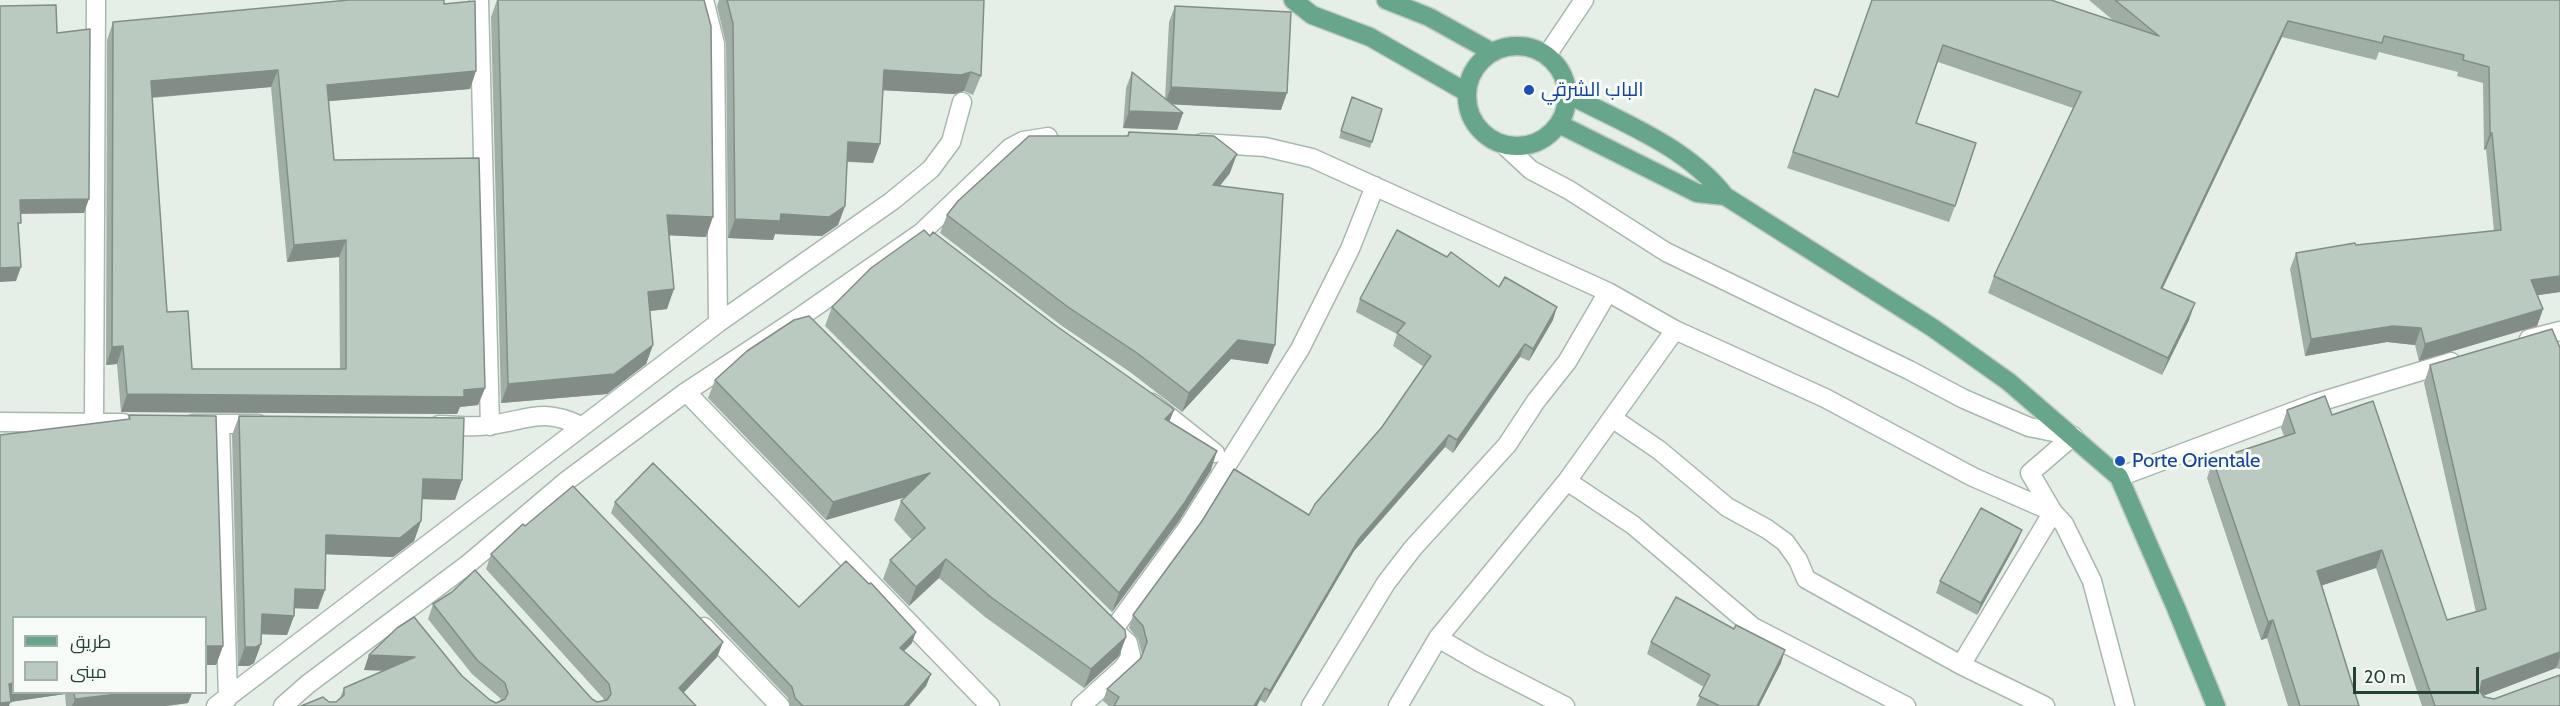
<!DOCTYPE html>
<html>
<head>
<meta charset="utf-8">
<style>
	body { margin:0 }
	#map { position:relative; width:2560px; height:706px; overflow:hidden; background:#e5efe8; font-family:Cabin,Cairo,sans-serif }
	canvas { display:block }
	.legend { position:absolute; left:12px; top:616px; width:195px; height:78px; box-sizing:border-box; background:#f6fbf7; border:2px solid #a2b1a9; margin:0; padding:8px 10px; list-style:none; font-size:18px; color:#234234 }
	.legend li { display:flex; align-items:center; gap:12px; height:30px }
	.legend b { width:30px; border:2px solid #a2b1a9 }
	.scale { position:absolute; left:2353px; top:667px; width:126px; height:27px; box-sizing:border-box; border:3px solid #234234; border-top:0; padding-left:8px; font-size:18px; line-height:21px; white-space:nowrap; color:#234234; -webkit-text-stroke:4px #f6fbf7; paint-order:stroke }
</style>
</head>
<body>
<div id="map">
<canvas width="2560" height="706"></canvas>
<ul class="legend">
<li><b style="height:8px;background:#67a68b"></b>طريق</li>
<li><b style="height:16px;background:#bacac1"></b>مبنى</li>
</ul>
<div class="scale">20 m</div>
</div>
<script>
const ctx = document.querySelector('canvas').getContext('2d');
ctx.lineJoin = 'round';
function strokePath(path, color, width, dash) { ctx.strokeStyle = color; ctx.lineWidth = width; ctx.lineCap = dash ? 'butt' : 'round'; ctx.setLineDash(dash || []); ctx.stroke(path); }
function fillPath(path, color) { ctx.fillStyle = color; ctx.fill(path, 'evenodd'); }
function label(font, color, halo, rows, align = 'center') {
  ctx.font = font + ' Cabin,Cairo,sans-serif'; ctx.lineWidth = 6; ctx.setLineDash([]); ctx.textBaseline = 'middle'; ctx.strokeStyle = halo; ctx.fillStyle = color; for (const [text, x, y, turn = 0] of rows) {
    ctx.save(); ctx.translate(x, y); ctx.rotate((+turn || 0) * Math.PI / 180); ctx.textAlign = isNaN(turn) ? turn : align; if (halo) ctx.strokeText(text, 0, 0); ctx.fillText(text, 0, 0); ctx.restore();
  }
}
const minor = new Path2D(`
	M479 0 490 426
	M704 0 715 44 718 323
	M1547 55 1584 0
	M1202 143 1265 147 1312 158 1608 292 1675 330 1825 398 1973 477 2053 512 2064 524 2092 581 2125 706
	M1504 145 1531 170 1569 190 1666 252 1909 370 1964 399 2029 427 2073 436
	M2529 339 2560 331
	M686 392 990 706
	M1152 403 1215 453
	M1612 418 1659 450 1727 507 1767 529 1785 542 1798 560 1806 579 1961 665 2045 706
	M0 422 123 423
	M94 422 96 0
	M193 424H258
	M220 424 228 698
	M439 425C455 425 474 428 490 425 528 420 542 407 581 426
	M2119 477 2316 403 2451 362
	M1567 481 1633 525 1753 627 1906 706
	M704 627 780 706
	M1113 630 1188 527 1300 349 1350 249 1375 186
	M1438 638 1481 663 1565 706
	M1961 665 2053 512 2030 473 2073 436
	M216 706 718 323 892 201 931 169 951 142 962 102
	M283 706 308 684 467 565 565 482 686 392 800 317 921 233 1010 148 1023 141 1048 137
	M1081 706 1123 668 1131 656 1128 643 1107 624
	M1311 706 1386 583 1413 548 1507 445 1536 401 1567 362 1608 292
	M1398 706 1438 638 1567 481 1675 330`);
const major = new Path2D(`
	M1293 0 1312 15 1370 37 1466 92
	M1386 0 1429 17 1492 52
	M1467 96a50 50 0 1 1 100 0a50 50 0 1 1-100 0Z
	M1567 94C1622 122 1687 147 1725 196L1933 328 2009 382 2119 477 2176 608 2216 706
	M1559 124 1697 193 1725 196`);
strokePath(minor, '#a7b8ae', 21);
strokePath(major, '#c1cac6', 21);
strokePath(minor, '#fff', 18);
strokePath(major, '#67a68b', 18);
fillPath(new Path2D(`
	M497 0H704L706 237 669 235 667 309 650 311 653 345 646 364 607 394 501 403 491 17Z
	M719 0H984L981 76 973 95 964 91 954 94 883 90 880 144 873 163 847 162 845 206 838 225 822 236 775 234 773 240 728 238 726 44 717 6Z
	M1872 0 2115 22 2089 0H2560V292L2537 295 2543 309 2537 326 2419 361 2415 345 2387 342 2305 356 2290 269 2296 253 2494 231 2486 149 2484 150 2483 83 2457 76 2458 72 2379 52 2376 60 2282 37 2163 288 2189 320 2162 375 1988 293 1994 276 2073 108 1938 62 1916 123 1955 206 1949 222 1787 168 1809 106 1838 97Z
	M444 4 470 89 328 101 334 160 485 388 478 405 460 407 457 414 121 412 117 364 106 365 107 40 113 22ZM271 87 287 262 339 257 340 369H192L167 312 152 98Z
	M1175 6 1281 110 1172 104 1183 113 1177 130 1123 128 1126 88 1132 72 1165 99 1169 22Z
	M1352 97 1372 142 1370 148 1339 138Z
	M1129 132 1230 173 1220 186 1268 364 1231 359 1182 412 1130 372 1062 326 940 233 947 215 1127 136Z
	M930 236 1169 422 1211 470 1179 521 1112 612 825 326 832 307Z
	M1499 287 1553 320 1529 361 1520 357 1453 453 1445 447 1354 551 1265 703 1260 700 1257 706H1109L1103 701 1107 689 1141 658 1142 654 1138 639 1129 628 1133 615 1309 515 1382 427 1424 367 1393 346 1397 334 1356 312 1360 299Z
	M2560 348V669L2556 668 2483 696 2494 699 2560 706H2422L2376 568 2322 585 2359 706H2288L2267 638 2261 640 2207 478 2213 460 2284 436 2281 428 2287 410 2332 415 2447 620 2476 612 2424 383 2430 365Z
	M747 351 1126 637 1119 656 1084 688 985 617 939 578 909 606 883 579 890 560 912 540 894 520 901 501 906 497 826 520 708 398 715 380Z
	M129 415 216 416 223 646 216 665H206V618H14V693H192L188 703 166 706H66L65 694 10 702 9 706H0V435L128 419Z
	M239 416 455 500 422 499 421 521 414 541 393 557 326 554 318 609 294 608V616L287 635 261 634V644L254 663 249 666H238L232 435Z
	M573 486 723 642 717 657 683 693 696 706H301L323 697 329 702H336L339 700 344 688 383 671 364 670 369 655 397 628 414 617 462 676 490 700 496 703 501 701 500 698 472 674 428 619 433 604 452 592 475 570 592 699 597 702 604 701 603 698 486 569 491 554 523 524 525 526Z
	M615 502 799 607 912 643 904 651 931 674 926 686 909 706H790L788 698 611 513Z
	M2022 530 2017 542 1977 615 1936 593 1940 581Z
	M1651 642 1781 663 1759 706H1696L1704 687 1647 654Z`), '#a0aea6');
fillPath(new Path2D(`
	M2288 21 2282 37 2155 304 2161 288Z
	M278 70 271 87 144 98 151 81Z
	M884 70 971 72 964 91 954 94 877 90Z
	M476 71 470 89 320 102 327 85Z
	M1171 87 1287 93 1281 110 1165 104Z
	M1129 111 1183 113 1177 130 1123 128Z
	M2490 133H2492L2486 149 2484 150Z
	M848 142 880 144 873 163 841 161Z
	M1237 154 1230 173 1206 203 1213 185Z
	M89 199 84 213 15 214 20 200Z
	M845 206 838 225 822 236 775 234 773 240 728 238 735 219 781 214Z
	M667 215 713 217 706 237 660 235Z
	M346 240 339 257 287 262 294 245Z
	M21 267 16 281 0 282V268Z
	M2560 276V292L2525 297 2531 280Z
	M674 289 667 309 641 312 648 292Z
	M2195 303 2189 320 2162 375 2168 358Z
	M1557 307 1553 320 1529 361 1533 349Z
	M2543 309 2537 326 2419 361 2425 344Z
	M2393 326 2421 328 2415 345 2387 342 2305 356 2311 339Z
	M1238 340 1275 345 1268 364 1231 359 1182 412 1189 393Z
	M1525 344 1520 357 1453 453 1457 440Z
	M653 345 646 364 607 394 501 403 508 384Z
	M123 346 117 364 106 365 112 347Z
	M485 388 478 405 460 407 457 414 121 412 127 394 464 390Z
	M1174 410 1167 428 1165 419Z
	M1449 435 1445 447 1354 551 1265 703 1270 691 1359 539Z
	M1217 451 1211 470 1179 521 1112 612 1119 593Z
	M930 473 923 492 826 520 833 502Z
	M423 479 462 480 455 500 416 499Z
	M421 521 414 541 393 557 319 554 326 535Z
	M2022 530 2017 542 1977 615 1981 603Z
	M2382 550 2376 568 2311 589 2317 571Z
	M946 559 939 578 909 606 916 587Z
	M295 589 325 590 318 609 288 608Z
	M262 614 294 616 287 635 255 634Z
	M2273 620 2267 638 2261 640 2268 622Z
	M916 632 912 643 895 660 900 648Z
	M1126 637 1119 656 1084 688 1091 669Z
	M723 642 717 657 674 703 679 688Z
	M261 644 254 663 249 666H238L245 647Z
	M206 646H223L216 665H206Z
	M1785 650 1781 663 1759 706H1757Z
	M2560 652V658L2556 668 2475 699 2482 681Z
	M369 655 415 657 410 671 364 670Z
	M931 674 926 686 909 706H904Z
	M14 683V693H65V694L10 702 9 706H0V703L9 684Z
	M1265 688 1260 700 1257 706H1254Z
	M127 693H192L188 703 166 706H72L75 699Z`), '#828d87');
const building = new Path2D(`
	M349 0H444V4L475 1 476 71 327 85 334 160 479 158 485 388 464 390V397L127 394 123 346 112 347 113 22ZM278 70 294 245 346 240V369H192L188 311 167 312 151 81Z
	M498 0H704L711 26 713 217 667 215 674 289 648 292 653 345 614 374 508 384Z
	M727 0H984L981 76 971 72 961 75 884 70 880 144 848 142 845 206 829 217 781 214 780 221 735 219 733 24Z
	M1872 0H2051L2159 36 2115 0H2560V276L2531 280 2543 309 2425 344 2421 328 2393 326 2311 339 2296 253 2355 243 2356 245 2501 230 2492 133H2490L2489 67 2463 60 2464 55 2384 36 2382 43 2288 21 2161 288 2195 303 2168 358 1994 276 2081 92 1943 45 1916 123 1976 143 1955 206 1793 152 1815 89 1838 97Z
	M56 5 57 33 90 29 89 199 20 200 21 223H18L21 267 0 268V6Z
	M1175 6 1291 12 1287 93 1171 87Z
	M1132 72 1183 113 1129 111Z
	M1352 97 1382 109 1372 142 1341 131Z
	M1129 132 1214 136 1237 154 1213 185 1283 194 1275 345 1238 340 1189 393 1137 353 1068 307 947 215 958 201 1029 136H1128Z
	M924 230 930 236 933 232 1055 325 1171 407 1174 410 1165 419 1217 451 1185 502 1119 593 832 307 871 268Z
	M1397 230 1447 257 1451 252 1499 287 1505 277 1557 307 1533 349 1525 344 1457 440 1449 435 1359 539 1270 691 1265 688 1254 706H1114L1119 697 1107 689 1141 658 1147 642 1143 626 1133 615 1202 521 1234 469 1309 515 1315 504 1382 427 1431 356 1397 333 1405 323 1360 299Z
	M809 316 1125 630 1126 637 1091 669 992 598 946 559 916 587 890 560 925 528 901 501 930 473 833 502 715 380 747 351 794 320Z
	M2552 329 2560 348V652L2482 681 2480 691 2484 697 2494 699 2560 675V706H2435L2382 550 2317 571 2359 706H2300L2273 620 2268 622 2213 460 2295 433 2287 410 2325 396 2332 415 2373 401 2447 620 2486 609 2430 365Z
	M129 415 216 416 223 646H206V618H14V683L9 684 11 702 0 703V435L130 419Z
	M239 416 464 418 462 480 423 479 421 521 400 538 326 535 325 590 295 589 294 616 262 614 261 644 256 647H245Z
	M653 463 799 607 846 561 869 584 871 583 916 632 900 648 931 674 904 706H803L795 698 792 687 615 502Z
	M573 486 723 642 679 688 696 706H301L323 697 329 702H336L344 695V688L415 657 369 655 397 628 414 617 462 676 490 700 496 703 505 699 508 693 505 683 477 660 433 604 452 592 475 570 592 699 597 702 607 700 611 694 609 684 491 554 523 524 525 526Z
	M1981 508 2022 530 1981 603 1940 581Z
	M1676 597 1734 629 1736 625 1785 650 1757 706H1720L1699 696 1710 675 1651 642Z
	M74 693H127L75 699Z`);
fillPath(building, '#bacac1');
strokePath(building, '#828d87', 1.5);
for (const [x, y, r, color] of [
	[1529,90,6,"#1a4fb4"],
	[2120,461,6,"#1a4fb4"]
]) { const dot = new Path2D(); dot.arc(x, y, r, 0, 2 * Math.PI); ctx.fillStyle = color; ctx.fill(dot); strokePath(dot, '#f6fbf7', 2); }
label('20px', '#164399', '#f6fbf7', [
	["الباب الشرقي",1541,90],
	["Porte Orientale",2132,461]
], 'left');
</script>
</body>
</html>
